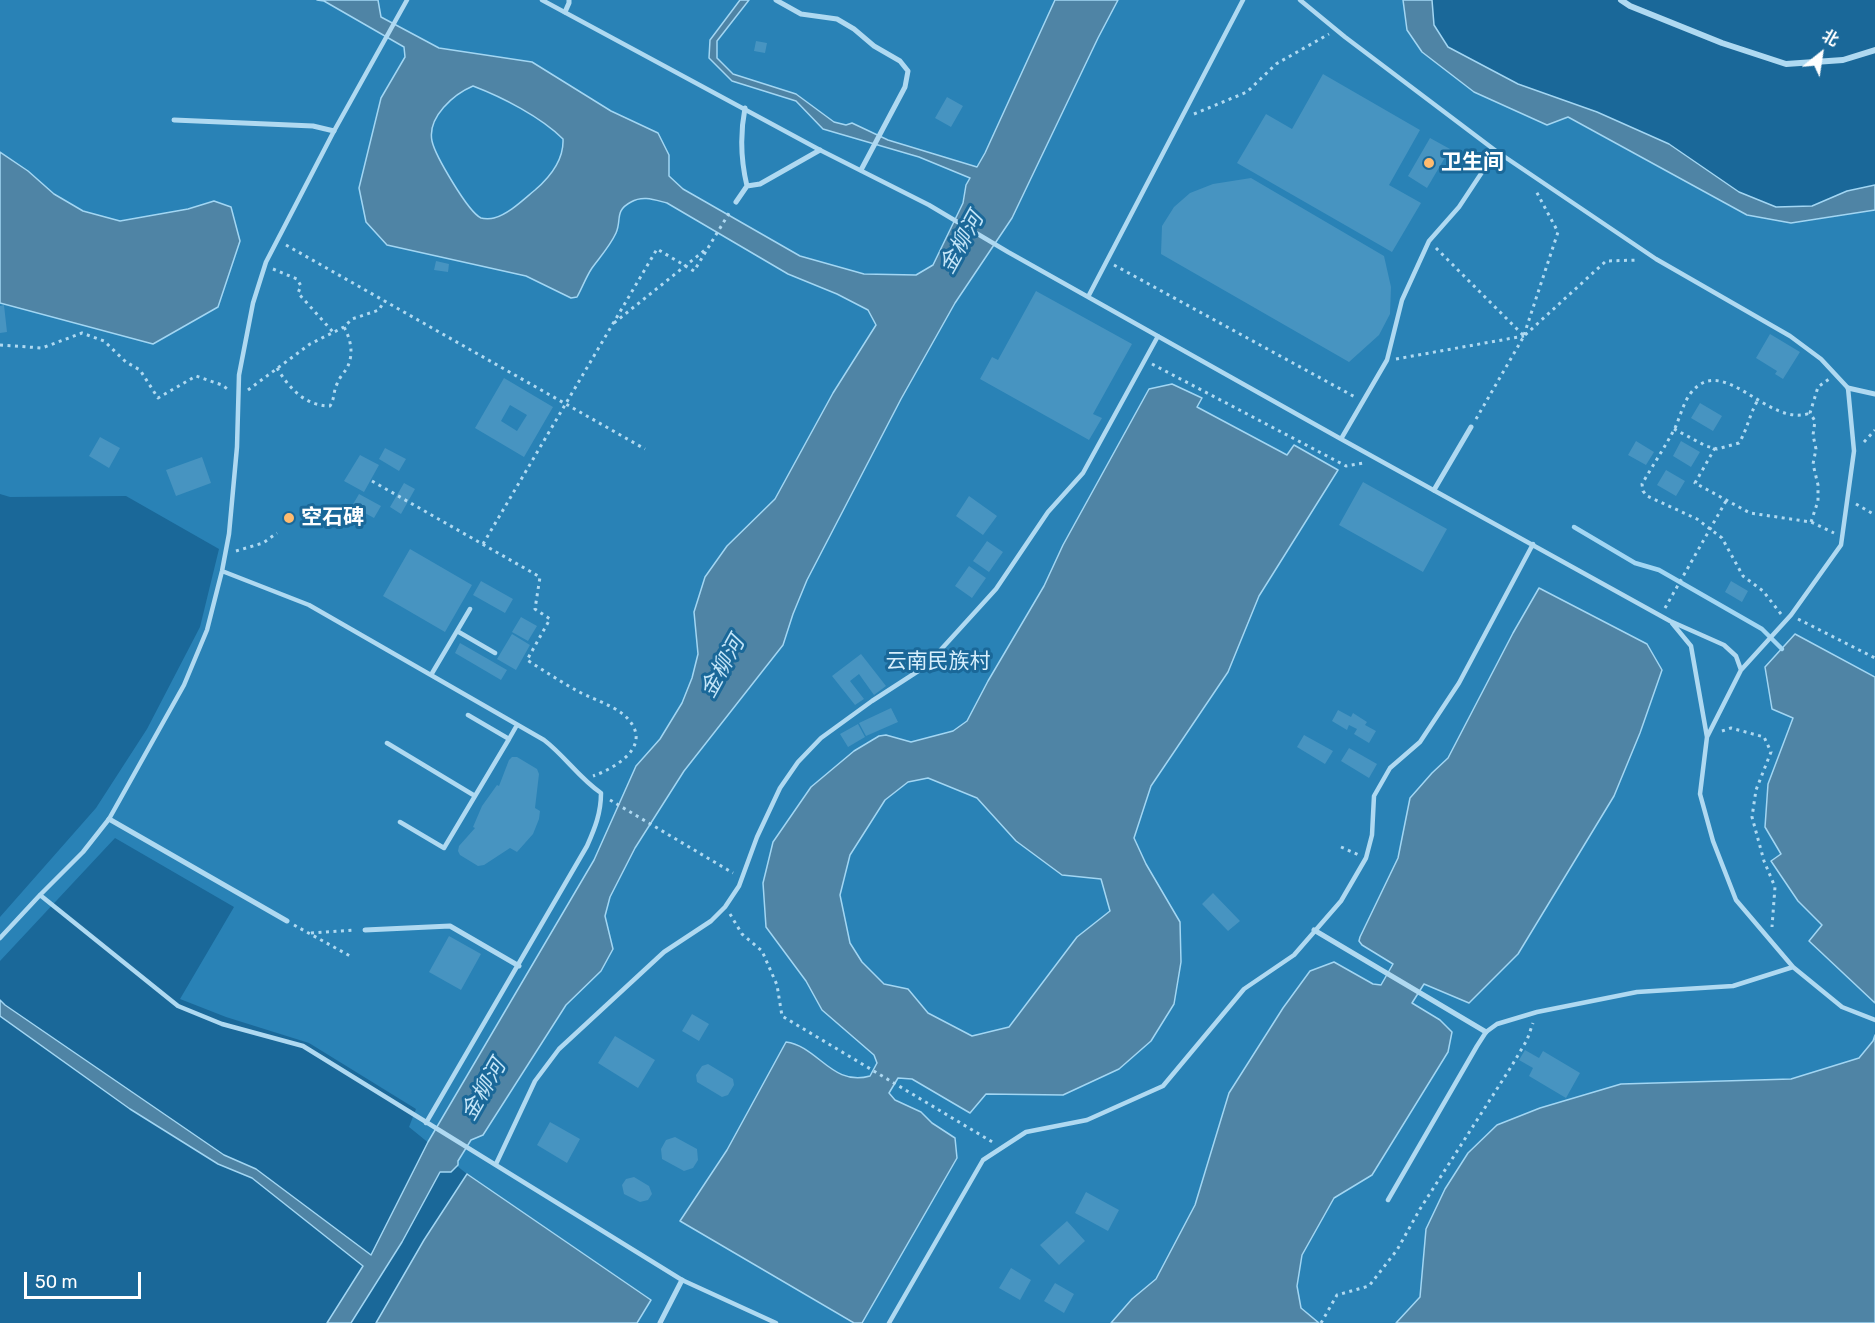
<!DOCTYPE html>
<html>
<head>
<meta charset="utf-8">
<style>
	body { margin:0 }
	#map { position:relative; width:1875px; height:1323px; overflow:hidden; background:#1a6899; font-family:Rubik,"Noto Sans SC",sans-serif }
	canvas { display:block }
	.north { position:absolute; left:1791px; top:24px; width:60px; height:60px; -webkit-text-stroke:4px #1a6899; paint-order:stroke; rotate:30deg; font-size:16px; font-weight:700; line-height:24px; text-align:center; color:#fff }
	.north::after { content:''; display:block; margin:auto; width:21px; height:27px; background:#fff; clip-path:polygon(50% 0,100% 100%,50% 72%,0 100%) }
	.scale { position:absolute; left:24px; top:1272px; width:117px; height:27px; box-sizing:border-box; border:3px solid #fff; border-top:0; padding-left:8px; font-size:18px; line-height:21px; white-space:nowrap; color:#fff; -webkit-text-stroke:4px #1a6899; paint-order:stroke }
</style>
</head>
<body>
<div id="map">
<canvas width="1875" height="1323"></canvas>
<div class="north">北</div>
<div class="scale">50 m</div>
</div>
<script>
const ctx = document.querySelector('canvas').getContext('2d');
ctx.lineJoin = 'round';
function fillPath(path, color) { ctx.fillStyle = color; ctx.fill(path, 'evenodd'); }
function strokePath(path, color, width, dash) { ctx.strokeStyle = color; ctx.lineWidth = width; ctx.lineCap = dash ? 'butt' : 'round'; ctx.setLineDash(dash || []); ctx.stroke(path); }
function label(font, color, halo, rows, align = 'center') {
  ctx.font = font + ' Rubik,"Noto Sans SC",sans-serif'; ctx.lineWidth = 6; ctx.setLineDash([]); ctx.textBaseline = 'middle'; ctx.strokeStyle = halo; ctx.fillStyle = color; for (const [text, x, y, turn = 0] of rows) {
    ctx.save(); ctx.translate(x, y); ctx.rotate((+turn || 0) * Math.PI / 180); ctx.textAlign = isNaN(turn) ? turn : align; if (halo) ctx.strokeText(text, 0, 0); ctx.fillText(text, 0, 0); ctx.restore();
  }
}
fillPath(new Path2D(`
	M0 0H1403L1407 30 1747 215 1791 223 1875 210V1035L1873 1041 1859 1058 1791 1079 1621 1084 1426 1229 1420 1297 1396 1323H637L650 1299 467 1174 409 1127 416 1109 309 1043 226 1017 180 999 234 907 115 838 0 961V917L96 808 147 729 200 627 219 549 126 496 10 497 0 494Z`), '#2982b6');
const water = new Path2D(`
	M317 0H378L381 17 439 48 532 62 611 111 658 133 669 155V176L683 189 800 256 864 274 916 275 933 265 963 203 966 185 970 178 919 157 823 129 796 101 732 81 709 58 710 40 740 0H749L717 41V58L733 74 796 94 834 122 846 125 852 123 888 140 977 167 985 153 1055 0H1118L1098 38 1012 218 955 303 901 399 807 580 793 614 783 645 684 771 635 848 610 897 605 916 613 949 601 971 566 1005 483 1135 471 1140 458 1161V1165L451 1172H440L402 1242 351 1323H327L363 1266 252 1178 218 1164 130 1109 0 1016V1000L5 1005 224 1155 256 1169 371 1255 428 1142 594 860 636 766 660 739 682 703 692 678 698 654 694 612 705 577 727 546 775 499 833 393 876 325 868 310 837 294 788 274 667 203C655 200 643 195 631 202 614 211 622 220 616 233 610 246 600 257 592 268 586 277 582 288 577 297L571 298 526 276 387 245 366 222 359 188 381 98 405 57 404 47 324 1ZM473 86C502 97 541 117 563 139 564 159 550 177 535 190 524 199 509 214 494 218 491 219 484 219 481 218 468 212 435 155 432 141 427 117 454 94 473 86Z
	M1403 0H1432L1434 25 1448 47 1518 84 1597 112 1669 144 1739 192 1776 207 1812 206 1847 191 1875 185V210L1791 223 1747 215 1568 117 1547 125 1474 92 1422 52 1407 30Z
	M0 152 28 171 54 194 83 211 120 221 188 209 214 201 231 207 240 241 218 307 153 344 0 303Z
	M1172 384 1202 398 1197 407 1287 455 1294 445 1338 470 1259 596 1228 672 1151 786 1134 838 1146 864 1180 922 1181 962 1174 1004 1151 1041 1119 1069 1063 1095 986 1094 970 1113 912 1079 898 1078 889 1093 895 1100 921 1112 932 1123 955 1138 957 1158 862 1323H854L680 1221 727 1150 786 1042C818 1046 832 1087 870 1076L877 1063 874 1055 822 1010 806 981 766 927 763 883 773 842 811 787 854 751 879 736 886 735 911 742 953 731 967 721 988 681 1044 586 1063 545 1149 389ZM928 778 977 798 1016 841 1062 875 1101 879 1110 911 1077 937 1009 1027 972 1036 928 1013 908 989 884 984 862 962 850 943 840 895 850 855 885 800 908 782Z
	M1539 588 1647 644 1662 670 1640 733 1614 796 1518 954 1469 1003 1424 984 1412 1003 1440 1020 1452 1032 1448 1052 1372 1175 1334 1198 1302 1255 1297 1286 1301 1308 1319 1323H1111L1132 1299 1156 1279 1195 1205 1229 1093 1283 1008 1310 971 1334 962 1373 984 1381 985 1393 964 1362 945 1359 941 1360 937 1398 858 1410 798 1432 773 1448 758 1513 633Z
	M1795 634 1875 677V1003L1809 941 1822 925 1798 901 1771 861 1781 854 1765 827 1768 784 1793 718 1772 709 1765 667Z
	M1875 1035V1323H1396L1420 1297 1426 1229 1445 1189 1468 1153 1497 1125 1540 1108 1621 1084 1791 1079 1859 1058 1873 1041Z
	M467 1174 651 1300 637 1323H376L424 1240Z`);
fillPath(water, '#4f84a5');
strokePath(water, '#a2d6f3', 1.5);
strokePath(new Path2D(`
	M1574 527 1635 563 1659 570 1762 629 1782 649`), '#a2d6f3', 4.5);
fillPath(new Path2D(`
	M756 41 767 43 765 53 754 51Z
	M1323 74 1420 130 1389 185 1421 203 1392 252 1237 163 1266 114 1292 129Z
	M947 97 963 106 951 127 935 118Z
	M1430 138 1450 149 1427 188 1408 176Z
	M1251 178 1384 256 1391 287 1390 314 1379 335 1349 362 1161 254 1162 226 1174 207 1190 193 1213 184Z
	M436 261 449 264 448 272 434 270Z
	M1036 291 1132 344 1093 414 1102 418 1089 440 980 379 992 357 998 360Z
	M4 305 7 332 0 333V306Z
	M1770 334 1800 352 1783 379 1775 374 1777 371 1756 358Z
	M504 378 553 407 524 457 475 428ZM510 405 527 415 517 431 501 421Z
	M1700 403 1722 416 1713 431 1691 418Z
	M100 437 120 448 109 468 89 456Z
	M1636 441 1654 452 1646 465 1628 455Z
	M1681 441 1700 452 1691 467 1673 456Z
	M385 448 406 459 399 471 379 459Z
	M360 455 379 465 364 492 344 481Z
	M202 457 211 483 176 496 166 470Z
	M1666 470 1685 481 1676 496 1657 485Z
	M1363 482 1447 529 1423 572 1339 525Z
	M404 483 415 489 401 514 390 507Z
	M359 494 381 506 374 518 352 506Z
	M969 496 997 516 983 535 956 516Z
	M987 541 1003 552 989 572 973 561Z
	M410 549 472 585 445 632 383 596Z
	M969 566 986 578 972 598 955 586Z
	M481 581 513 599 505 613 473 595Z
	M1731 581 1748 591 1742 602 1725 592Z
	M521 617 537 626 528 641 512 632Z
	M512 634 530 645 516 670 497 659Z
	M460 643 507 670 501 680 455 653Z
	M861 654 886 686 874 695 859 674 850 681 864 699 855 705 832 676Z
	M891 708 898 722 866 736 859 723Z
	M1338 710 1351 717 1353 713 1367 722 1365 725 1376 731 1369 743 1354 734 1357 729 1349 725 1347 730 1332 721Z
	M858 724 865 737 848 747 840 734Z
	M1304 735 1333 751 1325 764 1297 747Z
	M1349 748 1377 764 1369 778 1341 761Z
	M512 757H517L537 769 539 774 535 808 540 811 539 819 533 834 517 852 510 848 484 865 478 866 460 855 458 851 459 846 475 828 473 827 482 806 497 785 499 786 509 760Z
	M1213 893 1240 921 1228 931 1202 904Z
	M449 936 481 954 461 990 429 972Z
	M692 1014 709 1024 699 1041 682 1031Z
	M615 1036 655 1060 638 1088 598 1063Z
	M1525 1050 1539 1058 1543 1051 1580 1073 1566 1098 1529 1076 1533 1068 1519 1060Z
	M708 1064 733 1079 734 1085 728 1095 722 1097 697 1082 696 1075 702 1066Z
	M550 1122 580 1139 567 1163 537 1145Z
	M675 1137 697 1149 698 1160 693 1168 684 1171 662 1159 661 1149 666 1140Z
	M634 1177 649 1186 652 1194 648 1200 640 1202 624 1194 622 1185 626 1179Z
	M1086 1192 1119 1210 1108 1231 1075 1213Z
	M1067 1221 1085 1241 1059 1265 1040 1245Z
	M1011 1268 1031 1280 1020 1300 999 1288Z
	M1055 1283 1074 1294 1064 1313 1044 1301Z`), '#4794c1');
strokePath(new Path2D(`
	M1194 114 1247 92 1276 64 1329 34
	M286 245 645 449
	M1436 248 1524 336
	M1114 265 1355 397
	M273 269 297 279 301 286 298 293 333 332
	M614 323 705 250
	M1524 335 1558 232 1536 191
	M0 345 42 348 82 333 104 341 126 362 140 370 158 398 196 376 222 385 230 391
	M1396 359 1524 336
	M1152 364 1346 466 1363 463
	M277 368C289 388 305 406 330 406 335 398 333 392 337 384 339 378 344 373 347 368 354 354 351 340 344 327
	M248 390 310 344 344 327 352 319 379 310 384 301
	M1476 419 1524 336 1606 261 1639 260
	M1674 429 1706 446 1717 449 1739 443C1748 428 1749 415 1758 400
	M1864 442 1875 430
	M1715 448 1695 483 1750 513 1811 522 1834 533
	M372 481 540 577 535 609 550 619 527 660C543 670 558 680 574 689 589 698 611 704 624 715 655 743 620 766 593 776
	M1856 504 1875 515
	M1811 522 1818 501V485L1813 464 1816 449 1813 435 1815 421 1810 413 1818 387 1829 379
	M483 544 657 249 694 271 731 210
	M236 551 263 543 277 533
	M1665 608 1726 501
	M1781 614 1763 591 1743 576 1722 538 1697 519 1647 496 1643 491 1642 484C1653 465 1665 447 1675 428 1680 417 1683 404 1690 394 1723 350 1768 429 1810 413
	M1798 619 1875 658
	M1722 731 1731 728 1764 737 1771 752 1756 790 1752 817 1764 861 1775 887 1772 927
	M610 800 733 873
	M1341 847 1359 855
	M730 914 742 934 762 951 777 985 782 1016 994 1143
	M294 925 350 956
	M311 933 355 930
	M1321 1323 1337 1295 1369 1286 1397 1250 1420 1209 1511 1067 1527 1040 1533 1023`), '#afd9f1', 3, [3, 4.5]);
strokePath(new Path2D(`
	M542 0 820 150 929 205 1008 252 1341 439 1670 621 1724 645 1736 656 1741 670
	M1300 0 1345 37 1496 151 1656 259 1790 336 1821 359 1848 388 1854 451 1841 545 1791 615 1741 670 1707 737
	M1088 297 1243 0
	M1341 439 1387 360 1402 300 1429 241 1459 207 1496 151
	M222 571 309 605 544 740C565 756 579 778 601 793 601 813 595 828 587 846L426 1123
	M1672 623 1691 646 1707 737 1700 794 1713 841 1736 900 1793 967 1842 1007 1875 1020
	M457 631 495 653
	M431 675 470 609
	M509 739 517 725
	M387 743 475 796
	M400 822 444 848 509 739 468 715
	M40 895 178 1006 222 1024 303 1046 682 1280 776 1323
	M0 938 40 895 83 852 109 819 184 685 207 630 222 571 229 534 237 447 239 375 253 303 266 262 334 131 407 0
	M496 1164 535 1081 559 1049 664 952 711 921 725 907 739 886 757 837 780 788 798 762 821 738 872 701 926 666 996 589 1048 512 1083 473 1158 336
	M1388 1200 1477 1046 1486 1032 1497 1024 1537 1012 1637 992 1733 986 1793 967
	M889 1323 983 1160 1026 1132 1087 1120 1163 1086 1244 989 1294 955 1341 901 1366 858 1372 835 1374 796 1390 768 1420 742 1459 683 1533 544`), '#afd9f1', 4.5);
strokePath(new Path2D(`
	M776 0 801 14 837 19 854 29 874 46 900 61 908 71 905 87 861 170
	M565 12 569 3V0
	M745 108C740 134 741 161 747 186L760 184 820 150
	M174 120 313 126 334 131
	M736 202 747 186
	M1848 388 1875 394
	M1434 490 1471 427
	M109 819 287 921
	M365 930 450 926 519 966
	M1314 930 1486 1032
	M660 1323 682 1280`), '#afd9f1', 5);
strokePath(new Path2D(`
	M1621 0 1630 6 1722 43 1786 64 1843 60 1875 50`), '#afd9f1', 6);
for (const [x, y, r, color] of [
	[1429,163,6,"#ffbb6f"],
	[289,518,6,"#ffbb6f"]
]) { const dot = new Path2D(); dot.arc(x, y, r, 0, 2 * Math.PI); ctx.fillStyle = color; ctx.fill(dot); strokePath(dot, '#1a6899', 2); }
label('bold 21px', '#fff', '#1a6899', [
	["卫生间",1441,163],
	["空石碑",301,518]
], 'left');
label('21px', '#d6eefc', '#1a6899', [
	["云南民族村",938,662]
]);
label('italic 22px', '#c3e5f8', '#1a6899', [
	["金柳河",962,243,-61],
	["金柳河",723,667,-61],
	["金柳河",484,1090,-60]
]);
</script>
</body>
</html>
